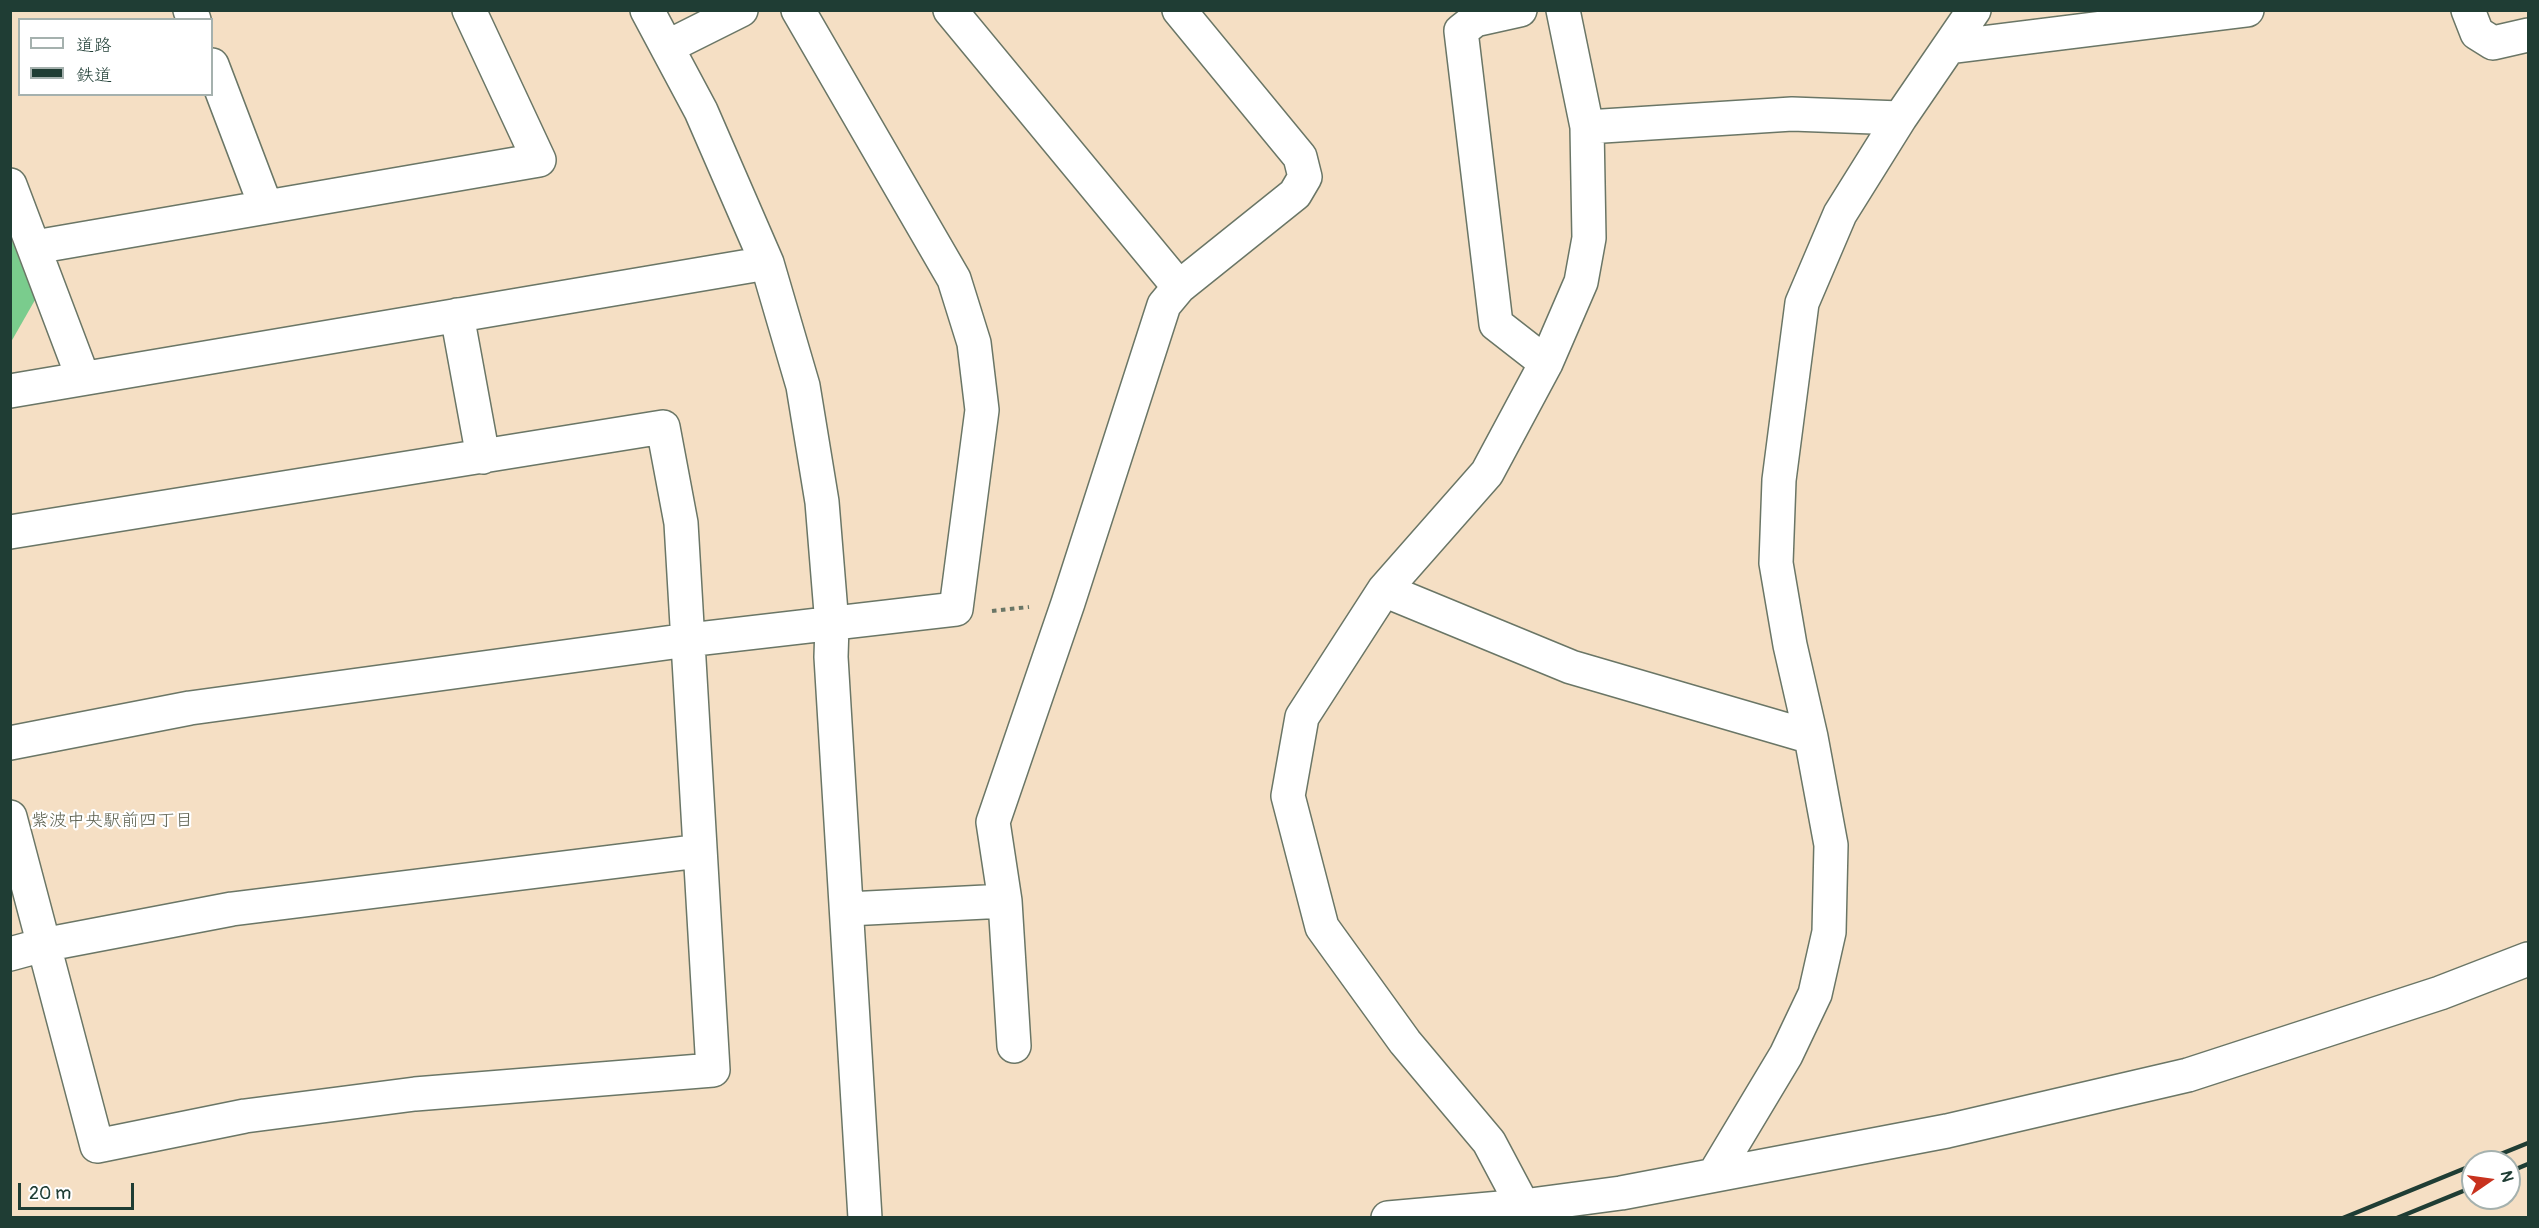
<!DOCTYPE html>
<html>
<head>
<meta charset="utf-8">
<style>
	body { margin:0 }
	#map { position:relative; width:2539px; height:1228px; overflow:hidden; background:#f5dfc4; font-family:Pangolin,"Klee One",sans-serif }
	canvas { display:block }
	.frame { position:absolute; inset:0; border:12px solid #1f3d34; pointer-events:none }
	.legend { position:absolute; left:18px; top:18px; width:195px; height:78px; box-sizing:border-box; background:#fff; border:2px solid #a5b1ae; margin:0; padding:8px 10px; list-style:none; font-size:18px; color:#1f3d34 }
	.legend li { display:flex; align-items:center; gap:12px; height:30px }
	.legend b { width:30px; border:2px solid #a5b1ae }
	.north { position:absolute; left:2461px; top:1150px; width:60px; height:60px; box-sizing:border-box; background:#fff; border:2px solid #a5b1ae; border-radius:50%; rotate:77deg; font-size:16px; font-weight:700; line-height:24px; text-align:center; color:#1f3d34 }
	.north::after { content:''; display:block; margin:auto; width:21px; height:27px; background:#c8321e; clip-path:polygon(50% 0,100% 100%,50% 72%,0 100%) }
	.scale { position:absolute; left:18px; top:1183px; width:116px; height:27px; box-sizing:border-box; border:3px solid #1f3d34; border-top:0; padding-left:8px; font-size:18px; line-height:21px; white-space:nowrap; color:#1f3d34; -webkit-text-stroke:4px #fff; paint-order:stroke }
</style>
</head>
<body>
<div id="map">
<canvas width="2539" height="1228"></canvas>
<div class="frame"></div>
<ul class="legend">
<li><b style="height:8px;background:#fff"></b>道路</li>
<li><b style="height:8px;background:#1f3d34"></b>鉄道</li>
</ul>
<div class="north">N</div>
<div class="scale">20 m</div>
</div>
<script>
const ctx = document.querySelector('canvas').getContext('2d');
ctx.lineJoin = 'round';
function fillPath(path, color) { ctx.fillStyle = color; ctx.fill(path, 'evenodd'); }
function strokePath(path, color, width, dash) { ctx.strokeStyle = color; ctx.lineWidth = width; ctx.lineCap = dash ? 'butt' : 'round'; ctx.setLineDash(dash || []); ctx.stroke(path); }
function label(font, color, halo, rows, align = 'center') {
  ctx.font = font + ' Pangolin,"Klee One",sans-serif'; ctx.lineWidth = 4.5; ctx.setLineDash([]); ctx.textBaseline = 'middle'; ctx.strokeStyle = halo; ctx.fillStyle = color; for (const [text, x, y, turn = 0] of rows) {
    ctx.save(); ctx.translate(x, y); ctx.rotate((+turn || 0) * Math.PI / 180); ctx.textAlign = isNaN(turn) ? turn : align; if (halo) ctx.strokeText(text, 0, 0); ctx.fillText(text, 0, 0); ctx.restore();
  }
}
fillPath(new Path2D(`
	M11 238 35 300 11 342H10Z`), '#7acc8d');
const minor = new Path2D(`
	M190 10 194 20
	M647 10 701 111 767 263 803 386 822 502 832 625 831 657 865 1218
	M950 10 1179 287
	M1520 10 1475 20 1461 31 1496 324 1546 363
	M2468 10 2477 33 2493 43 2528 35
	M667 47 741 10
	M1949 47 2247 10
	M212 65 266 207
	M1587 127 1792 114 1900 118
	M10 185 83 378
	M35 247 539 160 469 10
	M457 315 483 457
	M10 391 767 263
	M10 532 663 427 681 523 713 1070 415 1094 245 1116 97 1146 10 817
	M1384 590 1571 667 1811 737
	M10 743 190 708 688 640 956 609 982 410 974 343 954 279 798 10
	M1005 901 1014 1046
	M848 909 1005 901 993 822 1068 603 1164 305 1179 287 1295 194 1305 177 1300 157 1179 10
	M10 954 43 945 232 909 700 851
	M1714 1175 1786 1055 1815 994 1829 932 1831 845 1811 737 1790 645 1776 563 1779 480 1802 303 1840 214 1900 118 1974 10
	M1523 1206 1489 1142 1405 1042 1322 927 1288 796 1302 717 1384 590 1487 473 1546 363 1581 282 1589 238 1587 127 1563 10
	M1388 1218 1523 1206 1621 1193 1947 1131 2188 1075 2440 993 2528 959`);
strokePath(minor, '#6a7666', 36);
strokePath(new Path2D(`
	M992 611 1029 607`), '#6a7666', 4, [4.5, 4.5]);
strokePath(minor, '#fff', 33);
strokePath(new Path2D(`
	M2481 1162 2528 1143
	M2509 1172 2528 1164
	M2343 1218 2473 1165
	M2397 1218 2473 1187`), '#1f3d34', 4.5);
label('18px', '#5d6150', '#fff', [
	["紫波中央駅前四丁目",112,821]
]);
</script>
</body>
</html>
